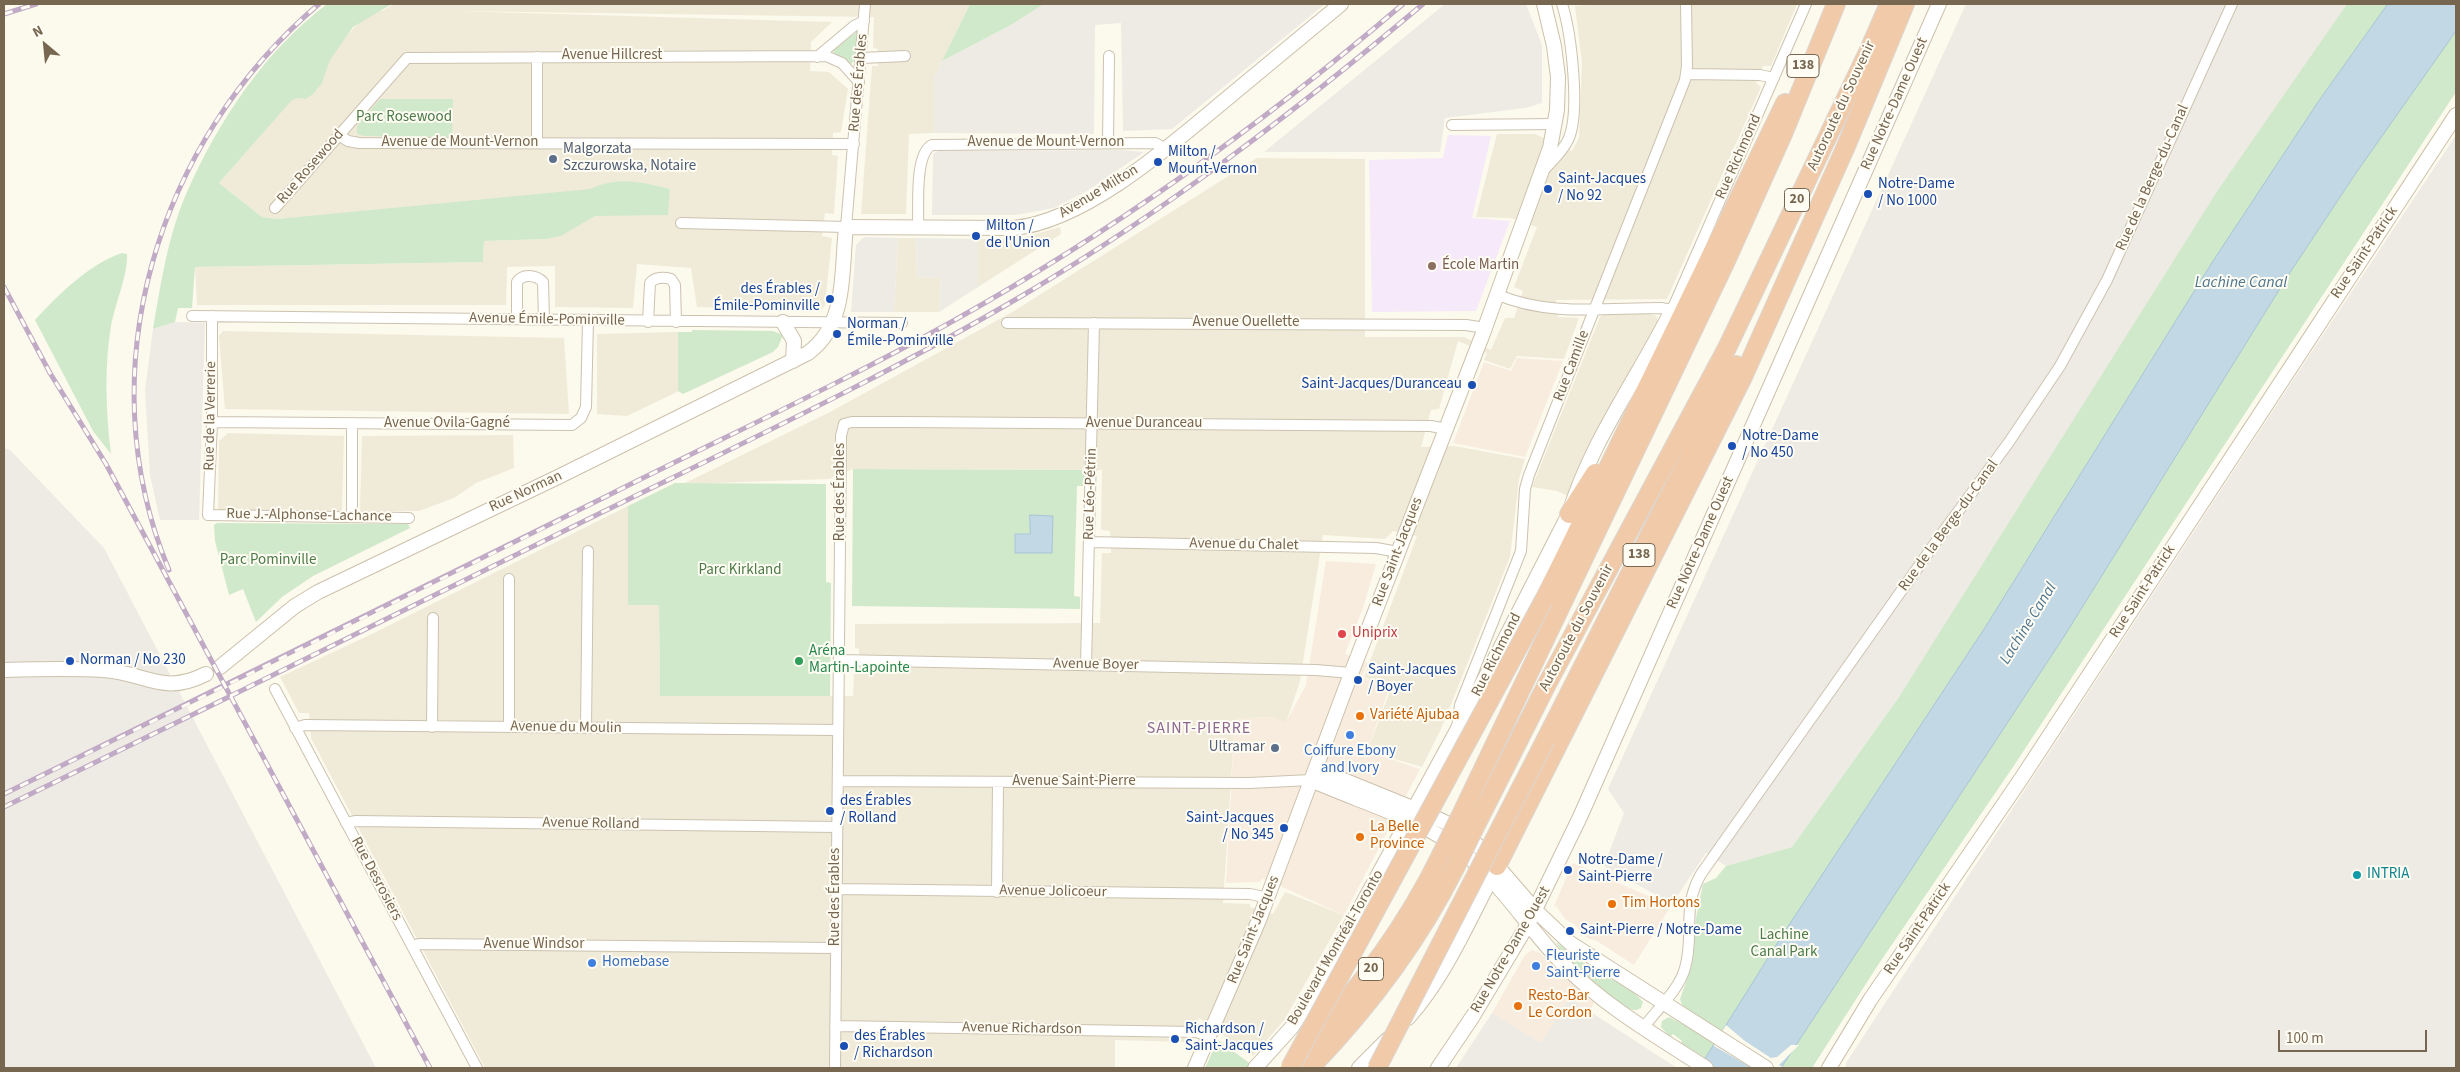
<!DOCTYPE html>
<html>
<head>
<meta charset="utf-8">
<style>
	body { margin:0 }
	#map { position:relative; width:2460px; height:1072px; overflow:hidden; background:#fcf9ed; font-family:"Source Sans 3",sans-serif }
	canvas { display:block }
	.frame { position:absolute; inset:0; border:5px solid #776650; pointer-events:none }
	.north { position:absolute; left:20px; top:20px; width:50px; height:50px; -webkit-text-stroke:4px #fefcf3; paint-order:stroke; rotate:332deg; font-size:14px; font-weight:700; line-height:20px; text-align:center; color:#776650 }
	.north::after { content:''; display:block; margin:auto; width:18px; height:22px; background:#776650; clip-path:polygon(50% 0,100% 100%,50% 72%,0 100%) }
	.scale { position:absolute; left:2278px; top:1030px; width:149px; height:22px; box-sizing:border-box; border:2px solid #776650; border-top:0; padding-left:6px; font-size:15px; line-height:18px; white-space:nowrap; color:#776650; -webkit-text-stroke:4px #fefcf3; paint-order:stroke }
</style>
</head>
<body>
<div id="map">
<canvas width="2460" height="1072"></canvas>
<div class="frame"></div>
<div class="north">N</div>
<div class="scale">100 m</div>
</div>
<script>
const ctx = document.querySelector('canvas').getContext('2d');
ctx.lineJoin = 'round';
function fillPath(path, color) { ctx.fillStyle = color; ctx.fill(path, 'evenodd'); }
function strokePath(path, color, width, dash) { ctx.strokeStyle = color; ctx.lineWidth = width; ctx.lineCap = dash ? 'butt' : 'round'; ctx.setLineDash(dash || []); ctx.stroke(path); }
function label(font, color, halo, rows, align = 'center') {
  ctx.font = font + ' "Source Sans 3",sans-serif'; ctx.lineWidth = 4; ctx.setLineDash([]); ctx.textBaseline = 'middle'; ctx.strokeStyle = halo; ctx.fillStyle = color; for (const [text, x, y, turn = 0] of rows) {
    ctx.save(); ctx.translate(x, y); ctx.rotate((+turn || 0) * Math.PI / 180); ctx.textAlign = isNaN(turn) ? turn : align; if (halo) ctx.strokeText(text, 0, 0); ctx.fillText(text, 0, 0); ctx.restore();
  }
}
fillPath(new Path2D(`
	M394 4H970L934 78V133L909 134 906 214H861L872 66H878V49L873 48 874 17 455 11 832 22 811 42 810 71 829 72 848 89 841 132 833 133 832 155 838 156 834 214 825 213 822 236 832 238 825 305 820 311 697 307 691 268 637 264 633 308 555 307V266L507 267 506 305H197L195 267 483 262 484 241 546 239 595 216 669 189 277 219 262 217 219 183 365 15 384 10Z
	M1598 4H1797L1771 66H1763L1756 83 1761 87 1667 299 1556 300 1558 317 1579 318 1564 359 1517 356 1510 369 1484 360 1487 353 1458 341 1439 409 1431 410 1421 447 1454 446 1525 459 1519 479 1510 557 1441 729 1422 767 1367 751 1391 689 1364 677 1417 536 1393 531 1385 539 1323 535 1300 681 1286 723 1271 717 1235 719 1223 903 1250 904V907L1273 914 1285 892 1344 915 1285 1019 1253 1056 1199 1018 1189 1042 1115 1040V1068H485L311 738 309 713H299L280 677 372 634 628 506V604H659L660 696H853L854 674 859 672V649L855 648V624L1100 623 1102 553H1111L1110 531 1101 530 1102 470 853 469 829 479 683 484 830 412 1014 311 1257 158 1365 159V337H1464L1491 350 1505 318H1514L1523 291 1514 287 1537 227 1511 218 1476 217 1497 134H1535L1572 151 1579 138 1582 63 1575 6Z
	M1060 227 1061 234 978 287V239H1018Z
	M898 238H916L917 277 941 278 939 312H894Z
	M1603 314H1650L1656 316 1659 323 1568 496 1557 491 1532 487 1600 317Z
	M223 331 564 338 569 414 225 409 219 336Z
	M678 332 679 391 627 416 597 414V334Z
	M228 433 344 436 342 511 218 510 219 441Z
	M513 435 514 468 476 483 454 498 419 511H360L362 436Z`), '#f0ebd9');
fillPath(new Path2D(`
	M1517 358 1563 361 1525 457 1453 443 1484 362 1511 371Z
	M1326 561 1376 564 1363 608 1345 654 1368 663 1362 677 1389 689 1367 751 1420 769 1344 915 1262 878 1260 882 1226 883 1235 719 1271 717 1286 722 1306 685Z
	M1573 863 1671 906 1634 965 1597 941 1587 938 1574 924 1565 919 1557 907 1554 906 1568 874 1571 875 1573 870 1570 868Z
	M1532 950 1540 953 1594 1003 1590 1011 1569 998 1541 1044 1492 1013 1525 955Z`), '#f8ecdf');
fillPath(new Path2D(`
	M1044 4H1325L1172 129 1123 131 1121 23 1095 25 1094 134 934 133V78L942 61 1011 25Z
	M1445 4H1526L1542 45V103L1525 108 1445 118 1440 152H1264Z
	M1966 4H2347L1899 697 1792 847 1726 866 1706 853 1672 904 1604 866 1624 813 1608 789Z
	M2456 135V1068H1846V1063L2295 377Z
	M1121 150 1144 152 1087 191 1054 208 1016 215H932L933 154 938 151Z
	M864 237 898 238 894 312H851L856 245Z
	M916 238 978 239V287L939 312 941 278 917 277Z
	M175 322 205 323 199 520H160L150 475 145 391 153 329Z
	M4 448 10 450 104 548 376 1068H4Z
	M1569 998 1677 1068H1456L1492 1013 1541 1043Z`), '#eeebe5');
fillPath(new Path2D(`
	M1448 135 1491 136 1472 218 1510 221 1476 311 1372 312 1369 160 1443 158Z`), '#f6e9f9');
fillPath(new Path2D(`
	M327 4H392L353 27 330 60 322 83 313 94 306 99 297 98 292 100 219 183 262 217 277 219 590 189C620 176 639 182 670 189L668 215 595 216 561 236 546 239 484 241 483 262 195 267 192 308H178L175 322 153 329C161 283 168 235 187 192 219 120 264 52 327 4Z
	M970 4H1044L1011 25 942 61Z
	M2347 4H2456V92L2015 764 1878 965 1812 1068H1698L1704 1057 1681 1043 1682 1041 1673 1034 1670 1037 1661 1027 1662 1021 1669 1017 1691 1028 1680 999 1692 965 1696 918 1703 884 1716 878 1726 866 1792 847 1899 697 2218 190Z
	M858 31 854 61 851 64 834 53 833 50Z
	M380 99H453L452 137 364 136 357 134V126Z
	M122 253 127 254C128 275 115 304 111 326 104 368 106 413 111 454L93 431 35 320C59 294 89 264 122 253Z
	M692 330 773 331 783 335 778 347 773 352 683 394 678 391V332H692Z
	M853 469 1084 470V486H1077L1074 596 1080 597V609L852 606Z
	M675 483 826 484V582L831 583 830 696H660L659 605H628V506Z
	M217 523 408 524 410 528 313 576 282 597 256 622 243 589 229 595 215 541 214 525Z
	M1556 942 1592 969 1632 990 1643 1002 1641 1008C1637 1010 1635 1011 1630 1009 1615 1002 1561 956 1556 942Z
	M1218 1040 1252 1065 1248 1068H1205Z`), '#d1e9cb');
const water = new Path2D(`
	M2388 4H2456V31L2356 173 2289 274 2065 635 1781 1068H1699L1785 931 1986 626 2213 261 2318 102Z
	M1030 515 1053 516 1052 553H1015V534H1030Z`);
fillPath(water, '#c2d8e5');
strokePath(water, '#a8c5d6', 1);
fillPath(new Path2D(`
	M1726 1025 1745 1041 1771 1058 1777 1057 1791 1045H1799L1779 1065 1784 1068H1752L1714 1046V1044Z`), '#fcf9ed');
const street = new Path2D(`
	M817 57 854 26 864 21
	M862 58 905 56
	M1687 74 1760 75 1774 78
	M1452 125 1555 124
	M339 135 348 141 359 143 854 144
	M537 143V57
	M1108 143 1109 56
	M1544 170C1552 161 1563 151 1568 140 1581 113 1571 32 1562 4
	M275 208 407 58 826 56 842 63 859 82
	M681 223 846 227 865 4
	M918 227C919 208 914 154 932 145L1155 143 1166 149
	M1496 294C1548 317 1606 308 1661 308L1672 310 1806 4
	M192 316 902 323
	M212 316V422L208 515 409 518
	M517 319V282C523 273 536 275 543 282L544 320
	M648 322 650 283C655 277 664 277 671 279L675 285 676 322
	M1007 323 1466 325 1485 328
	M212 422 572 425 581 418 586 407 588 321
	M352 517V423
	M1089 542 1376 548 1398 552
	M509 579V727
	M840 660 1316 670 1351 673
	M1086 665 1094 323
	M275 689 477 1068
	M432 727 433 618
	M295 728 305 725 837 730
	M586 728 588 551
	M1457 728 1460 705 1521 551 1525 489 1529 475 1685 80 1687 66 1686 4
	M838 781 1249 783 1311 780
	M346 823 356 821 836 827
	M837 889 1250 894 1268 898
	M997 892 998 782
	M412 946 419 944 836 948
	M835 1026 1196 1032 1209 1036
	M1644 1027C1658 1008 1679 990 1685 968 1695 934 1681 909 1701 874L1938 539 2009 442 2060 366 2107 280 2232 4
	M835 1068 841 436 844 424 852 422H903L1431 426 1446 429`);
const secondary = new Path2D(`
	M783 322 794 341 793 361
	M220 667 295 606 318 592 558 477 808 353C848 324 841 270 846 227L1014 228C1085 221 1170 146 1224 101 1263 69 1302 36 1341 4
	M4 670C37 669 70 668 103 670 147 673 162 696 206 674
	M1311 780 1331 775 1432 816 1459 829 1485 852 1536 911 1570 943 1766 1068
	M1311 780C1355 800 1414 817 1452 844 1498 876 1526 927 1565 966 1606 1007 1658 1037 1706 1068
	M1408 1018C1446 975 1467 923 1494 873
	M1195 1068 1259 920 1349 679 1482 336 1550 148 1557 110 1558 77 1554 46 1544 4
	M1255 1068 1292 1027 1316 989 1480 688 1569 514C1591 441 1638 378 1672 310
	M1359 1068 1388 1039
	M1438 1068 1473 1016 1528 924 1580 817 1939 4
	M1829 1068 1870 1000 2021 779 2456 115`);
const highway = new Path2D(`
	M1569 514 1595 473
	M1544 600 1785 103
	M1546 739 1736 365
	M1460 817 1726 261 1783 134 1836 4
	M1474 829 1547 684 1727 348 1868 52 1889 4
	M1497 866 1743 377 1847 144 1905 4
	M1304 1048C1359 990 1406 927 1441 855
	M1310 1068C1369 1007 1418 942 1456 866`);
strokePath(street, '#ccc2b0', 12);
strokePath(secondary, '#ccc1ab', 16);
strokePath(highway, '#dcd7d2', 20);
strokePath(street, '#fff', 10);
strokePath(secondary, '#fff', 14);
strokePath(highway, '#f1cba9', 18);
const rail = new Path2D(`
	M4 14 36 4
	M4 287 50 373 106 464 430 1068
	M169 570C86 371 157 141 319 4
	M4 794C205 696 406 597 607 496 722 438 840 384 953 321 1114 231 1264 123 1403 4
	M4 807C191 716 378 623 564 531 719 454 876 382 1025 294 1167 210 1297 110 1423 4`);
strokePath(rail, '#c0aac6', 5);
strokePath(rail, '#fefcf3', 3, [9]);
const highwayBridge = new Path2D(`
	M1441 855 1460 817
	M1456 866 1474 829
	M1290 1068 1544 600
	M1377 1068 1546 739`);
strokePath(highwayBridge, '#dcd7d2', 20, []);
strokePath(highwayBridge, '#f1cba9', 18);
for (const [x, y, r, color] of [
	[553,159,5,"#5c6f8a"],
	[1158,162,5,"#1a4fb4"],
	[1548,189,5,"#1a4fb4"],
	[1868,194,5,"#1a4fb4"],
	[976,236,5,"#1a4fb4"],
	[1432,266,5,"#8d6e63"],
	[830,299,5,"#1a4fb4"],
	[837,334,5,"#1a4fb4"],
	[1472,385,5,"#1a4fb4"],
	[1732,446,5,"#1a4fb4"],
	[1342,634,5,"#e0444e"],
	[70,661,5,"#1a4fb4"],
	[799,661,5,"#2e9e5b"],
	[1358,680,5,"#1a4fb4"],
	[1360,716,5,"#e8710a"],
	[1350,735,5,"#3f7fe0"],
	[1275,748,5,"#5c6f8a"],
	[830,811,5,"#1a4fb4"],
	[1284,828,5,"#1a4fb4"],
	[1360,837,5,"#e8710a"],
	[1568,870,5,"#1a4fb4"],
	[2357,875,5,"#0f9aa8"],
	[1612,904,5,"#e8710a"],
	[1570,931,5,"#1a4fb4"],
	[592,963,5,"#3f7fe0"],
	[1536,966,5,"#3f7fe0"],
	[1518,1006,5,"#e8710a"],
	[1175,1039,5,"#1a4fb4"],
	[844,1046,5,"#1a4fb4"]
]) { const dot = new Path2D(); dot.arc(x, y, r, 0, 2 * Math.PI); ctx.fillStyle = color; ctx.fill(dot); strokePath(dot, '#fefcf3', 2); }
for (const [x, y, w] of [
	[1803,66,32],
	[1797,200,25],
	[1639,555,32],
	[1371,969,25]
]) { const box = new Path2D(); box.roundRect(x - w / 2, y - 11.5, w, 23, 4); ctx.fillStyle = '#fefcf3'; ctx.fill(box); strokePath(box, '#776650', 1); }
label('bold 14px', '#776650', null, [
	["138",1803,66],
	["20",1797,200],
	["138",1639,555],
	["20",1371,969]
]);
label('15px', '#776650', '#fefcf3', [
	["Avenue Hillcrest",612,56],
	["Rue des Érables",859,83,-85],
	["Rue Notre-Dame Ouest",1895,104,-66],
	["Autoroute du Souvenir",1842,106,-65],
	["Avenue de Mount-Vernon",460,143],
	["Avenue de Mount-Vernon",1046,143],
	["Rue Richmond",1739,157,-66],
	["Rue Rosewood",311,167,-49],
	["Rue de la Berge-du-Canal",2153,178,-66],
	["Avenue Milton",1099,192,-31],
	["Rue Saint-Patrick",2365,253,-56],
	["Avenue Émile-Pominville",547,320,1],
	["Avenue Ouellette",1246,323],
	["Rue Camille",1572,366,-69],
	["Rue de la Verrerie",211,416,-89],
	["Avenue Ovila-Gagné",447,424],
	["Avenue Duranceau",1144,424],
	["Rue Norman",526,492,-25],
	["Rue des Érables",841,492,-90],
	["Rue Léo-Pétrin",1091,494,-88],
	["Rue J.-Alphonse-Lachance",309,516,1],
	["Rue de la Berge-du-Canal",1949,526,-54],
	["Rue Notre-Dame Ouest",1701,543,-66],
	["Avenue du Chalet",1244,545,1],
	["Rue Saint-Jacques",1398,552,-69],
	["Rue Saint-Patrick",2143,592,-57],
	["Autoroute du Souvenir",1577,628,-62],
	["Rue Richmond",1497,655,-63],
	["Avenue Boyer",1096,665,1],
	["Avenue du Moulin",566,728,1],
	["Avenue Saint-Pierre",1074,782],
	["Avenue Rolland",591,824,1],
	["Rue Desrosiers",376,879,62],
	["Avenue Jolicoeur",1053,892,1],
	["Rue des Érables",836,897,-90],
	["Rue Saint-Patrick",1918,929,-56],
	["Rue Saint-Jacques",1254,930,-68],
	["Avenue Windsor",534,945],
	["Boulevard Montréal-Toronto",1336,948,-60],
	["Rue Notre-Dame Ouest",1511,950,-60],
	["Avenue Richardson",1022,1029,1]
]);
label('15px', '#4c7b49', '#fefcf3', [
	["Parc Rosewood",404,118],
	["Parc Pominville",268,561],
	["Parc Kirkland",740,571],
	["Lachine",1784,936],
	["Canal Park",1784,953]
]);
label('15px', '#4e5e75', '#fefcf3', [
	["Malgorzata",563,150],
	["Szczurowska, Notaire",563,167],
	["Ultramar",1265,748,"right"]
], 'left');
label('15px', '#164399', '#fefcf3', [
	["Milton /",1168,153],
	["Mount-Vernon",1168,170],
	["Saint-Jacques",1558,180],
	["/ No 92",1558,197],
	["Notre-Dame",1878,185],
	["/ No 1000",1878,202],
	["Milton /",986,227],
	["de l'Union",986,244],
	["des Érables /",820,290,"right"],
	["Émile-Pominville",820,307,"right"],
	["Norman /",847,325],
	["Émile-Pominville",847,342],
	["Saint-Jacques/Duranceau",1462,385,"right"],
	["Notre-Dame",1742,437],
	["/ No 450",1742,454],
	["Norman / No 230",80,661],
	["Saint-Jacques",1368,671],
	["/ Boyer",1368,688],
	["des Érables",840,802],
	["/ Rolland",840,819],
	["Saint-Jacques",1274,819,"right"],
	["/ No 345",1274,836,"right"],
	["Notre-Dame /",1578,861],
	["Saint-Pierre",1578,878],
	["Saint-Pierre / Notre-Dame",1580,931],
	["Richardson /",1185,1030],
	["Saint-Jacques",1185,1047],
	["des Érables",854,1037],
	["/ Richardson",854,1054]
], 'left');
label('15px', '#785e54', '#fefcf3', [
	["École Martin",1442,266]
], 'left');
label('15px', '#be3a42', '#fefcf3', [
	["Uniprix",1352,634]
], 'left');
label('15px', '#27864d', '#fefcf3', [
	["Aréna",809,652],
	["Martin-Lapointe",809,669]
], 'left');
label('15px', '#c56008', '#fefcf3', [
	["Variété Ajubaa",1370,716],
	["La Belle",1370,828],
	["Province",1370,845],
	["Tim Hortons",1622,904],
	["Resto-Bar",1528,997],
	["Le Cordon",1528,1014]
], 'left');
label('15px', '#366cbe', '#fefcf3', [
	["Coiffure Ebony",1350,752,"center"],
	["and Ivory",1350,769,"center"],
	["Fleuriste",1546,957],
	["Saint-Pierre",1546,974],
	["Homebase",602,963]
], 'left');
label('15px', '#0d838f', '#fefcf3', [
	["INTRIA",2367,875]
], 'left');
label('italic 16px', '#4e768f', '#fefcf3', [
	["Lachine Canal",2241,283],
	["Lachine Canal",2029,624,-58]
]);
ctx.letterSpacing = '1px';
label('16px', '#8c6891', '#fefcf3', [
	["SAINT-PIERRE",1199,729]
]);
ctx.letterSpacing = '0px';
</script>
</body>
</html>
